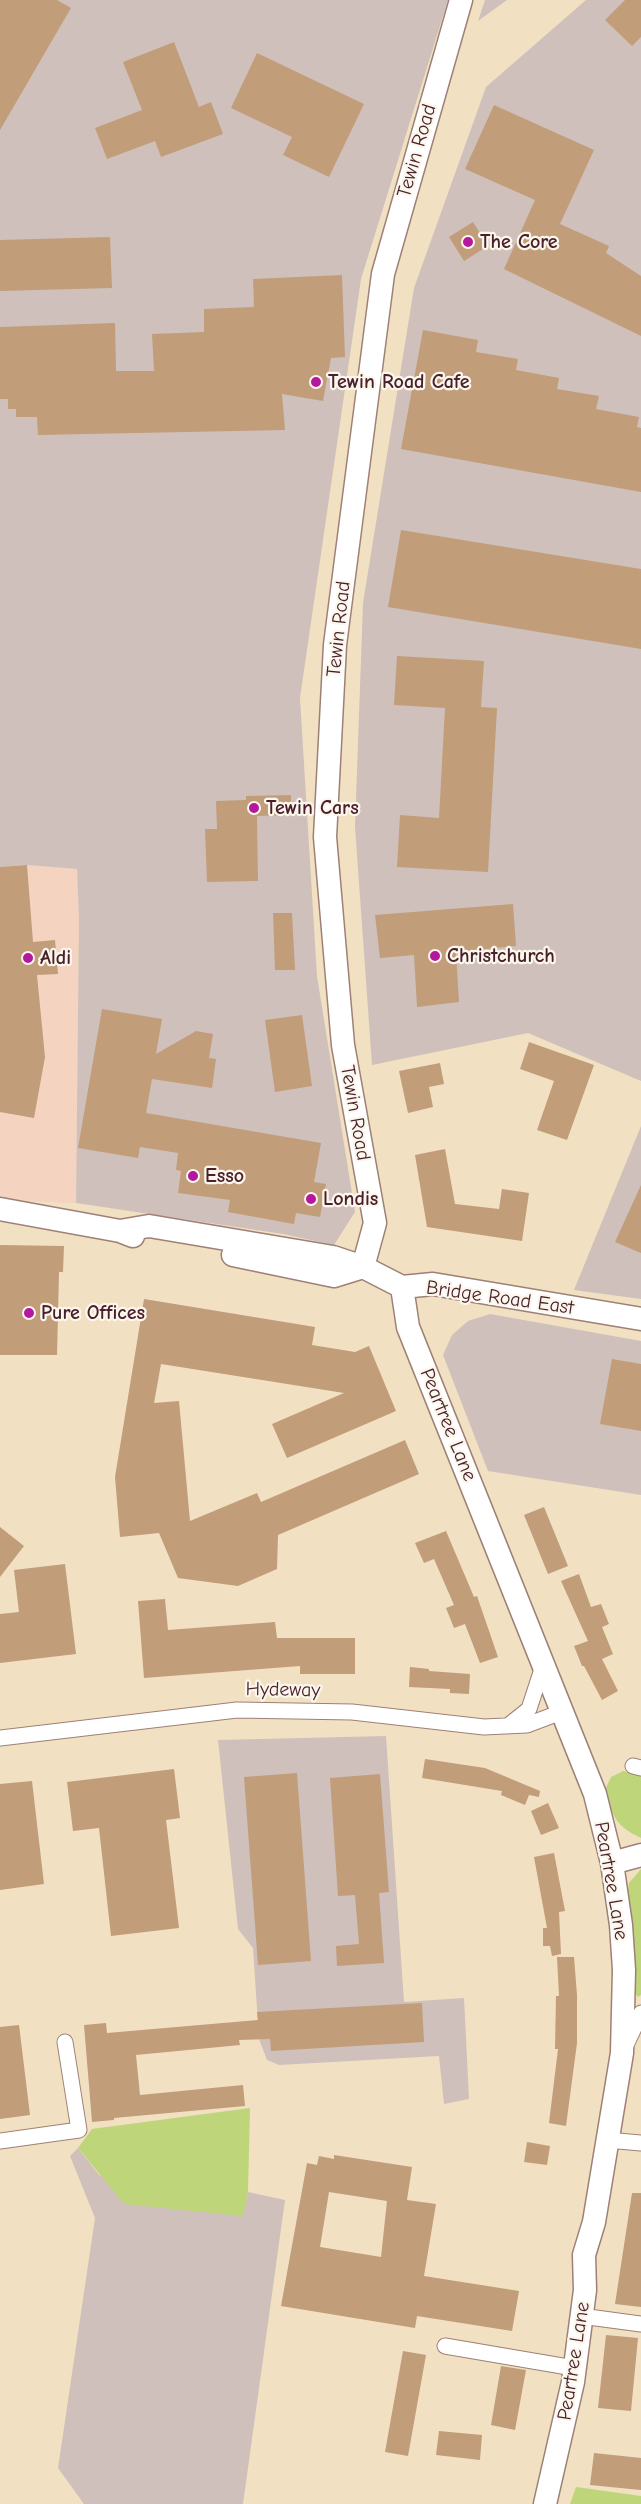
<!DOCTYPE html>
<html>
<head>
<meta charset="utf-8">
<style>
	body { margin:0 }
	canvas { display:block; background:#f1e0c1 }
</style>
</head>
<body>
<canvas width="641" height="2504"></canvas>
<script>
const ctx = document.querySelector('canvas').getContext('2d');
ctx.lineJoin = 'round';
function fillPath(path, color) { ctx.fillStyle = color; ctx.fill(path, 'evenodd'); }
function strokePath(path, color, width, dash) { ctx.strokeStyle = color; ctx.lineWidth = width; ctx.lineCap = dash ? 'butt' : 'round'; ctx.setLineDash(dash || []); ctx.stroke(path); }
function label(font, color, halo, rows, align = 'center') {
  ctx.font = font + ' "Comic Neue",sans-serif'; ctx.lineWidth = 4.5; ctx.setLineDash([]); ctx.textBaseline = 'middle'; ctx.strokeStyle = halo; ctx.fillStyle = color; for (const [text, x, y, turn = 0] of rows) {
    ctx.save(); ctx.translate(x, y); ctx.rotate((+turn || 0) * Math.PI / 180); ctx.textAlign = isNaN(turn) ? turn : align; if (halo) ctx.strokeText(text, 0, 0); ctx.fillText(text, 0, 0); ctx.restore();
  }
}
fillPath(new Path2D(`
	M27 865 77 869 79 918 76 1203 0 1200V867Z`), '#f4d3c0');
fillPath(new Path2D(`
	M0 0H448L361 279 300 698 317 976 355 1212 334 1245 283 1234 76 1203 79 918 77 869 27 865 0 867Z
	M485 0H507L478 21Z
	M586 0H641V1081L528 1033 372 1065 355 827 363 603 414 288 486 87Z
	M641 1126V1299L574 1290Z
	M490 1314 641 1341V1495L488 1471 443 1355 452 1335 468 1321Z
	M386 1736 404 2002 464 1998 469 2099 444 2104 439 2056 279 2065 267 2060 259 2039 253 1948 238 1929 218 1740Z
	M78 2148 99 2175 242 2216 248 2192 285 2200 243 2504H84L58 2468 95 2218 70 2156Z`), '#d0c0bc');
fillPath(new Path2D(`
	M623 1771 641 1774V1838C615 1826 613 1816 605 1790L611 1777Z
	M641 1869V1995L638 1997 634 1992 627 1896 629 1883Z
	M250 2108 248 2192 243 2216 124 2204 78 2148 92 2129Z
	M576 2487 641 2496V2504H570Z`), '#bed579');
fillPath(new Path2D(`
	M0 0H57L71 8 0 130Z
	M625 0H641V37L632 46 605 20Z
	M174 42 199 107 211 102 223 134 161 157 155 141 107 159 95 128 142 110 123 62Z
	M257 53 364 104 329 177 283 155 292 137 231 108Z
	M494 105 594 150 560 224 609 246 606 253 641 276V336L504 269 535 200 465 169Z
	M473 222 488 246 464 261 449 237Z
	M110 237 112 288 0 291V240Z
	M342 275 345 357 331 358 323 401 282 394 285 430 38 435 37 417H16V409H8V399H0V327L115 323 116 371H154L152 334 204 332V309L254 307 253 279Z
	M423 330 478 340 476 352 518 359 516 370 559 378 557 389 599 396 596 409 639 417 637 427 641 428V492L401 449Z
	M401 530 641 569V649L388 607Z
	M397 656 484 661 481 707 497 708 488 872 397 867 400 815 439 818 445 708 394 705Z
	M291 795V815L257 816 258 881 207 882 205 829H217L216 801 246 800V796Z
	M27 865 33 942 55 940 58 974 37 975 45 1057 34 1118 0 1112V867Z
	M513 904 516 946 456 952 459 1002 417 1007 414 955 380 958 375 915Z
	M273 913H292L295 970H275Z
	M102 1009 162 1019 156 1054 196 1031 213 1034 209 1058 216 1059 212 1088 152 1079 146 1113 321 1143 314 1182 326 1184 320 1217 296 1213 294 1224 228 1212 230 1200 178 1193 181 1171 176 1170 178 1153 140 1147 138 1158 78 1148Z
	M302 1015 312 1086 275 1092 265 1020Z
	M529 1042 594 1065 567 1140 537 1130 554 1081 520 1069Z
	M440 1063 444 1084 429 1087 433 1107 408 1113 399 1071Z
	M445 1149 455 1204 499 1209 502 1189 529 1193 522 1241 427 1227 415 1155Z
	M641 1185V1253L615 1242Z
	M0 1245 64 1246 63 1272H59L57 1355H0Z
	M144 1299 315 1327 312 1345 355 1352 369 1346 396 1411 287 1458 272 1424 344 1393 161 1364 154 1403 179 1401 190 1521 257 1493 261 1502 405 1440 419 1474 278 1535 277 1569 238 1586 178 1578 159 1533 120 1537 115 1477Z
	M612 1359 641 1364V1431L600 1424Z
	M544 1507 568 1566 548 1574 524 1515Z
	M0 1527 24 1546 0 1577Z
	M446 1531 474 1597 477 1596 498 1657 480 1663 465 1624 454 1628 446 1608 454 1605 434 1559 424 1563 415 1543Z
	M65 1564 76 1654 0 1663V1614L19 1612 14 1570Z
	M579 1574 591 1607 601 1604 609 1624 602 1627 613 1654 602 1659 618 1691 602 1700 584 1666H582L574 1646 588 1641 561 1581Z
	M165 1599 168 1630 275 1622 277 1638H355V1674H300V1666L144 1678 138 1601Z
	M410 1667 429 1669V1671L470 1674 469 1694 450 1693V1689L409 1687Z
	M425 1759 485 1768 540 1791 539 1797 529 1795 525 1805 501 1795 502 1791 422 1778Z
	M174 1769 180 1818 166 1820 179 1928 111 1936 99 1828 73 1831 67 1782Z
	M297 1773 311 1961 258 1965 244 1777Z
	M380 1774 389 1892 379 1893 384 1963 337 1966 336 1946 359 1944 355 1895 338 1896 330 1778Z
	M32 1781 44 1884 0 1890V1784Z
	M548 1803 559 1828 541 1835 531 1811Z
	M554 1853 565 1911 559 1912 561 1954 552 1956 550 1946H543V1928H547L534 1857Z
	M557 1957H574L577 1995V2043L566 2126 549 2123 558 2049H555L556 1996H559Z
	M422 2003 424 2042 271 2051 270 2039 239 2040 240 2045 136 2055 140 2095 243 2085 245 2106 114 2118V2120L92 2122 84 2025 106 2023 107 2033 258 2020 257 2012Z
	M19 2025 30 2115 0 2119V2027Z
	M527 2142 550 2146 547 2165 524 2162Z
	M334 2155 412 2167 407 2200 436 2204 424 2276 519 2291 512 2331 417 2316 415 2328 281 2306 307 2163 317 2165 319 2156 334 2159ZM329 2192 387 2201 381 2257 320 2247Z
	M632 2193H641V2307L615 2304Z
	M606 2335 638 2338 631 2411 598 2408Z
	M403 2351 426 2355 408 2456 385 2452Z
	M501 2366 526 2370 515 2430 491 2425Z
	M439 2431 482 2435 480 2460 436 2455Z
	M594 2453 641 2458V2490L590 2485Z`), '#c19d7a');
const street = new Path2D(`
	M509 1725 529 1709 544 1663
	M0 1738 237 1710 352 1712 484 1727 527 1725 564 1711
	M633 1766 641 1768
	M626 2045 641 2013
	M607 2140 641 2143
	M0 2141 79 2130 65 2042
	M581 2316 641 2324
	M445 2346 574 2368`);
const secondary = new Path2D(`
	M0 1209 120 1231 133 1236
	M120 1231 149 1226 333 1257 363 1267 402 1287 433 1284 641 1319
	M233 1255 334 1276 363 1267
	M363 1267 375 1223 343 1045 325 837 335 645 383 274 461 0
	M402 1287 408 1327 595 1794 612 1863 621 1925 624 1970 622 2053 594 2222 584 2255 585 2290 573 2382 545 2504
	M612 1863 641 1855`);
strokePath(street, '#9e8076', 17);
strokePath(secondary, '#9e8076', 25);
strokePath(street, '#fff', 15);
strokePath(secondary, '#fff', 22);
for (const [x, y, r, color] of [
	[468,242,6,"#b5179e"],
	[316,382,6,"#b5179e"],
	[254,808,6,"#b5179e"],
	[435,956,6,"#b5179e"],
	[28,958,6,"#b5179e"],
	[193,1176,6,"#b5179e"],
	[311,1199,6,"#b5179e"],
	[29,1313,6,"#b5179e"]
]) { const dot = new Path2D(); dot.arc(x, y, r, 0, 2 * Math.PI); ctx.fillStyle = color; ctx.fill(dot); strokePath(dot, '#fbf7ec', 2); }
label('20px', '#4a1f2b', '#fbf7ec', [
	["Tewin Road",417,151,-74],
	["Tewin Road",339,629,-84],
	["Tewin Road",355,1113,80],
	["Bridge Road East",500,1298,8],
	["Peartree Lane",448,1425,68],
	["Hydeway",283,1690,1],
	["Peartree Lane",611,1881,80],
	["Peartree Lane",574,2361,-81]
]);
label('bold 20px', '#4a1f2b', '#fbf7ec', [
	["The Core",480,242],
	["Tewin Road Cafe",328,382],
	["Tewin Cars",266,808],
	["Christchurch",447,956],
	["Aldi",40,958],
	["Esso",205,1176],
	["Londis",323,1199],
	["Pure Offices",41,1313]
], 'left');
</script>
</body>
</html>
